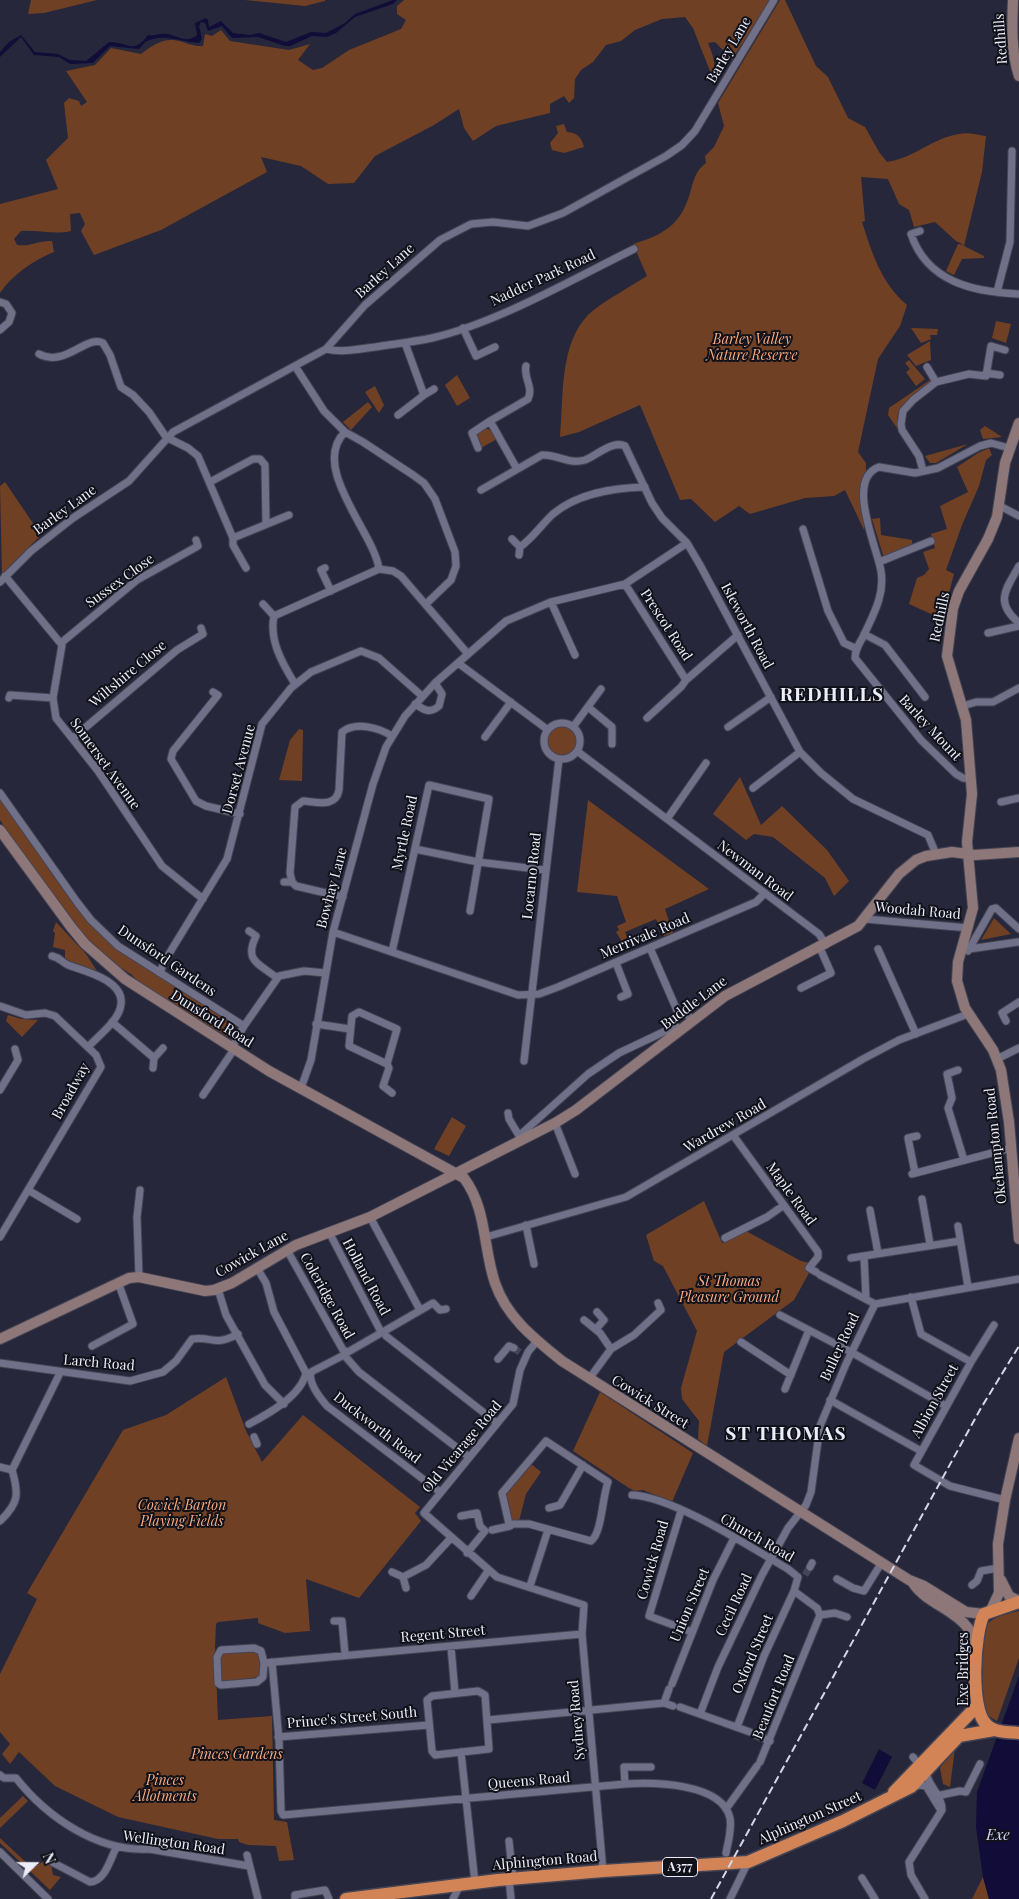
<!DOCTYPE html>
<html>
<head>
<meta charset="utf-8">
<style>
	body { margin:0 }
	#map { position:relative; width:1019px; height:1899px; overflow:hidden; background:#26273a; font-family:"Playfair Display",serif }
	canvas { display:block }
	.north { position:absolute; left:10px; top:1839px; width:50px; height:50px; -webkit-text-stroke:4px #101119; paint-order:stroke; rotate:68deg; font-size:14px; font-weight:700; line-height:20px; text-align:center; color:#ecedfa }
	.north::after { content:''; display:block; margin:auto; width:18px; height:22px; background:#ecedfa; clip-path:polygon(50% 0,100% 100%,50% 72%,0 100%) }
</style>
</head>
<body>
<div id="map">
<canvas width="1019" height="1899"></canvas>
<div class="north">N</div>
</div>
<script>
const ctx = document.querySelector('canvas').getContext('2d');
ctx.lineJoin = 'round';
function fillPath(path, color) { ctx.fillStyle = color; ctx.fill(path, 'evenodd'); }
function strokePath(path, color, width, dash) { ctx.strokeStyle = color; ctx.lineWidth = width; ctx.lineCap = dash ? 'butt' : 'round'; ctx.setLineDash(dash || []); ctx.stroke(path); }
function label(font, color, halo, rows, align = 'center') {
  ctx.font = font + ' "Playfair Display",serif'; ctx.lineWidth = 4; ctx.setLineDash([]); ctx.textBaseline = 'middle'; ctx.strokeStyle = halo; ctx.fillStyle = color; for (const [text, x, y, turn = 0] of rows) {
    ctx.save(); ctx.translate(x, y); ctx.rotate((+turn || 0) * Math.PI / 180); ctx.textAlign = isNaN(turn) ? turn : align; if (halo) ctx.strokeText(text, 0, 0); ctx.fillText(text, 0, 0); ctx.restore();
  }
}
fillPath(new Path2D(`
	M31 0H97L44 13 28 14Z
	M245 0H325V1L305 6Z
	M404 0H771L732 59 715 42 708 43C712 53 718 66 712 76L693 28 685 17 662 19 635 30 621 41 606 45 593 62 581 70 575 79 574 98 569 103 564 96 550 104V113L496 126 473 141 464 128 459 109 434 125 375 156 354 183 328 184 301 166 261 157 267 172 161 230 94 255 81 231 85 224 80 213 70 214 71 231C55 235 38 230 21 231L14 239 17 245C30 247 39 240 52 241L54 252C34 260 12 275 0 293V204L58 189 46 160 68 138 64 103 69 98 79 101 81 106 87 102 66 71 95 65 111 48 141 54C150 47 161 39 173 40 184 41 192 47 203 46L205 34 212 36 221 30 230 41 289 50 310 44 298 60 313 70 322 68 349 50 401 29 406 20 397 14V6Z
	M780 0H785L816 66 828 77 848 118 865 127 879 152 887 162C915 158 932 138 959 134 967 132 978 135 986 136L982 172 964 246 984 256V258L962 259 954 275 946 271 958 244 964 245 956 241 935 222 914 227 909 210 899 204 888 179 861 177 865 221 862 222C872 253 881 283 907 305L900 326 878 359 858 452 866 463 864 530 845 490 834 496 805 498 750 514 739 506 715 522 691 499 680 500 640 405 579 432 560 437C564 397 558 337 595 309 611 297 630 287 647 276L633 244C663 235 681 225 690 193 694 180 695 171 706 163L705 156 714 147 724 126 718 103Z
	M564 124 567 132C578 133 581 137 584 147L564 153 552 150 550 143 558 133 556 126Z
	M996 321 1011 324 1006 343 992 338Z
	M911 328 938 329 937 335H930L931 339 921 343Z
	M930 341 931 360 916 366 907 355Z
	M909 360 925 379 916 386 906 372 910 369 905 363Z
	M457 375 470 398 457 406 445 385Z
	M930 380 931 383C916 396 890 406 899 431L888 415 889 408Z
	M375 386 384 405 379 413 365 392Z
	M368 402 372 407 351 430 343 422Z
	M985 426 1002 437 983 439 980 430Z
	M485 428 493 431 497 439 481 448 476 434Z
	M968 444 936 463H930L925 456Z
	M989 448 992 455 986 460 979 486 962 525 946 570 954 574 942 619 909 604 917 578 924 575 929 569 923 552 935 548 931 534 947 529 940 506 968 492 957 467 978 453Z
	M5 482 41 535 2 574 0 486Z
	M880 518 881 535 912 540V546L885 557 883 555 872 519Z
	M547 741a15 15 0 1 1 30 0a15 15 0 1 1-30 0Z
	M299 729 303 730 302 781 279 780 290 740Z
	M740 777 761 825 782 806 827 850 849 881 834 896 825 878 773 837 754 834 746 840 713 814Z
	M0 797 112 945 226 1020 235 1028 234 1034 228 1037 141 985 132 975 103 956 88 940 45 887 0 820Z
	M588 800 709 889 665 909 673 933 664 936 656 919 625 932 629 943 624 945 616 932 619 930 617 926 626 922 617 896 577 892Z
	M994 918 1011 934 981 940Z
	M56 922 86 954 97 971 70 962 65 958V950L53 947 55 933 53 931Z
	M8 1015 21 1019 38 1020 22 1037 6 1021Z
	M452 1117 466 1126 449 1156 434 1149Z
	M704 1201 722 1243 746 1231 801 1261 814 1264 794 1300 724 1352 707 1446 698 1439 699 1421 682 1399 681 1388 697 1331 663 1266 654 1261 646 1235Z
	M226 1377 246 1431 262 1462 303 1415 420 1507 415 1513 421 1521 359 1598 306 1579 310 1631 285 1633 258 1623V1618L218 1622 216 1624 215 1647 218 1720 272 1716 274 1820 287 1822 294 1860 279 1861 276 1846 248 1845 239 1842 238 1839H218L118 1817 55 1786 19 1752 10 1764 2 1754 10 1744 0 1732V1674L37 1599 27 1593 123 1430 166 1415Z
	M600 1392 693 1453 672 1502 643 1490 635 1491 629 1488 573 1451Z
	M530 1463 541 1472 526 1494 519 1521H511L505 1494Z
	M1019 1611V1658L997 1721 987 1715C980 1688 982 1654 986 1626 993 1616 1007 1614 1019 1611Z
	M254 1650 258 1652 262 1668 259 1677 222 1682 219 1679 220 1655 225 1653Z
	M955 1748 950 1787 943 1784 940 1768Z
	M23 1796 28 1801 0 1828V1818Z
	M0 1838 32 1868C40 1866 41 1858 51 1864L53 1875 61 1877 50 1890 0 1843Z
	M983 1877 989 1899H972Z`), '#704025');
fillPath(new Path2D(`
	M393 0H397L393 4 355 17 336 33 327 37 312 36 290 46H285L258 37 232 38 222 26 208 31 205 23 201 22 199 26 202 39 199 43C181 42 164 33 147 41 144 42 142 47 139 49L110 46 93 63 70 64 59 57 34 55 21 37 0 57V52L9 42 21 35 35 52 58 54 70 60 86 61 109 42C129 42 133 55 148 35 154 36 161 33 167 34 178 36 187 44 197 35L195 23 206 18 208 20 209 27 221 21 233 33 250 35 259 33 286 42 311 32 326 33 345 23 355 14Z
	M1019 1676V1899H989L983 1877 976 1827 977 1792Z
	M879 1749 892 1757 875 1790 862 1783Z`), '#120c38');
strokePath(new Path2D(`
	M514 1348 522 1354
	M805 1575 810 1567`), '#444557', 7, [7, 3.5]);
const street = new Path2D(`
	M920 231 911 234C927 282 973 292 1019 294
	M997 292 1010 242 1012 151
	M0 302 6 304 12 313 9 322 0 330
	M463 328 476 356 495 347
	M326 349C342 353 359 349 375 347 394 344 413 342 432 338 497 323 573 279 634 249
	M39 354C65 368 87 334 103 343L110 355 121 387 133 395 149 412 166 437 188 448 198 456 233 538V545L246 568
	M295 366 324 411 345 432 363 442 413 475 424 483 435 499 455 552 456 566 451 580 426 604
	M927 367 936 382
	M986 373 1000 375
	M424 395 434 389
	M398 415 424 395 405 343
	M345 432C309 467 375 534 379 569
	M478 448 472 433 490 421
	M517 469 490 421 528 399C534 387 523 378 526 366
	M923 471 919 456 902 430 901 424 903 411 913 400 936 382 969 374 986 376 991 346 1005 350
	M210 482 253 459H260L265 465 266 523
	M481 490 542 455C557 454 569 465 585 460 597 455 613 440 625 446L652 503 662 518 687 543 700 565 800 752 821 773 853 799 928 835 936 854
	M1000 506 1019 516
	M803 529 828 611 844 643 857 649
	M233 538 289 515
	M512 539 520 547
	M519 555 520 547C533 538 541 525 553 514 578 493 613 488 645 487
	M879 562 931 541
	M1019 566C1006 589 994 602 1019 623
	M325 568 321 570 331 591
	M5 576 62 645 53 698 56 718 98 771 162 866 203 899
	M0 582 31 551 73 518 129 481 173 432 326 349 365 305 440 240 471 224 493 222 528 226 563 213 666 156 682 145 695 131 774 0
	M625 584 686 680
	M551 602 575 655
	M263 604 274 616
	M988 633 1019 626
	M864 634 885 645 925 697
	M61 643 137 580 198 546 196 540
	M458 663 548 730
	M295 684C282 663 269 640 274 616L379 569 393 571 401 576 468 654
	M213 692 218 695 173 751 171 759 196 801 206 806 240 814
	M9 698 10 695 53 698
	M415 704C424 710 430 714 439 706L442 694 435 683
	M963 706 976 702H993L1019 688
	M588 707 612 727V744
	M647 718 681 687 686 680 738 635
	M544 741a18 18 0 1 1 36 0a18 18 0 1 1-36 0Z
	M573 727 601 689
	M728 727 771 697
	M485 737 511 702
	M73 738 177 650 203 634 201 628
	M577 751 819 934 826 945
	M971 779 963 778 956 774 921 740 855 658C855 650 859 644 863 637 873 615 885 595 881 571 877 547 845 479 879 467L915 473 938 468 980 446 991 443 1009 448
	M753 788 800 752
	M0 793 77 902 91 920 118 946 244 1026 232 1047
	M1001 802 1019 798
	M667 819 706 763
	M415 849 478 862 545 870
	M284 882H292L296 886 343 897
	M292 882 290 873 295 807 303 801C317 802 336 808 339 790L342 732C356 721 379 728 392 736
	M865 919 969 928
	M249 931 256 936C244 961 258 963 277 978
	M333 932 518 995 539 994 558 987 756 902 765 893
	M650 948 679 1015
	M878 949 916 1034
	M969 949 1018 942
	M968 951 992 909 996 908 1019 929
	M392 952 429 785 489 799 470 911
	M52 956C61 958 61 962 68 965 84 971 124 980 121 1004 120 1020 98 1036 88 1047
	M616 963 628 994 621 997
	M160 973 164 962 227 859 262 724 291 688 311 672 361 651 379 658 422 696
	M801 988 831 973 820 948
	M0 1006 26 1015 45 1013 55 1016 96 1055 101 1067 0 1237
	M359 1012 397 1029 387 1064 349 1046 352 1016Z
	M679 1015 687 1014 693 1021
	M1006 1021 1002 1013 1019 1002
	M112 1022 154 1058 163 1048
	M316 1024 350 1029
	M244 1026 279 976 304 971 326 973
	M997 1059 1019 1048
	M524 1061 559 759
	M387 1064 389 1068 383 1086 392 1093
	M153 1068 154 1058
	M958 1070 947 1074 952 1098 948 1108 964 1160
	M301 1088 311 1060 333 932 373 784 386 747 405 716 435 683 506 621 551 602 625 584 687 543
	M0 1090 18 1060 15 1049
	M203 1095 235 1048
	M508 1113 509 1119 521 1139
	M555 1123 575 1174
	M520 1135 588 1074 619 1053 676 1026
	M733 1135 818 1252V1257L809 1268 816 1272
	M915 1173 908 1138 917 1136
	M912 1174 1011 1148
	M28 1190 77 1219
	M922 1199 930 1244
	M870 1210 878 1253
	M370 1217 420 1310
	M526 1225 534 1264
	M958 1226 968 1287
	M329 1232 381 1332
	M486 1237 626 1197 863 1059 899 1040 968 1014
	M725 1238 767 1217 784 1205
	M287 1250 343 1350 348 1352 433 1303 440 1310 446 1309
	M864 1256 866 1299
	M851 1258 960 1241
	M820 1275 875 1304
	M139 1277 137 1217 140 1190
	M218 1289 226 1315 265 1385 284 1404
	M911 1297 921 1334 971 1362
	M780 1315 851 1352 946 1406
	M584 1320 600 1333 611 1349
	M994 1325 971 1362 914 1465 950 1486 1005 1500
	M596 1329 604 1320 597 1312
	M386 1336 497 1423
	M537 1341 528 1352 520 1370 513 1404 424 1513 497 1577 584 1605 582 1634 603 1871
	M741 1342 791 1375
	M92 1346 133 1324 118 1282
	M498 1359 509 1346 514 1348
	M0 1363 130 1381 163 1372 176 1361 192 1339C213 1336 214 1347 238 1334
	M589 1379 611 1349 634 1335 661 1310 658 1303
	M785 1389 809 1330
	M830 1400 921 1451
	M249 1424C268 1414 301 1396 306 1373L274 1312 266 1283 257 1268
	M254 1437 257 1444
	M546 1441 608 1482C602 1498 602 1533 591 1541L529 1524H509L502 1493Z
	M0 1467 12 1470
	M440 1492 327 1406C320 1398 308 1383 311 1372L344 1355 359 1372 469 1457
	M632 1495C674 1497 750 1547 788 1569L798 1577 794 1591 764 1656 737 1727
	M549 1508 560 1505 583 1465
	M681 1511 649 1616 692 1632
	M461 1516 477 1513 480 1526 485 1531 467 1553
	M0 1521C19 1503 19 1494 12 1470L60 1373
	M492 1530 510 1526
	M810 1567 812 1563
	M392 1572 403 1577 426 1565 451 1538
	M403 1577 406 1588
	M837 1579 853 1588 864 1591 882 1562
	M972 1585 977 1581 981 1571 999 1568
	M530 1586 548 1530
	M471 1596 488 1571
	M820 1615 835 1613 847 1617
	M334 1621H342L345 1654
	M451 1647 455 1693
	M272 1662 279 1740 281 1811 283 1815 625 1784C654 1782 722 1783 730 1818 732 1830 728 1842 726 1853
	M264 1663 263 1677 257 1682 221 1685 218 1683 217 1657 221 1650 254 1648 261 1651 264 1663 582 1634
	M672 1684 713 1580 734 1538
	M478 1691 485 1695 489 1749 435 1755 432 1751 427 1700 432 1696Z
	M664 1703 669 1689
	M680 1707 750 1732
	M700 1714 718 1667 762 1575 788 1528 806 1505 811 1492 820 1426 846 1364 875 1304 1019 1279
	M488 1720 664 1703 673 1706
	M756 1735 770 1741
	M278 1737 429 1725
	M461 1752 475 1883
	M913 1757 921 1767
	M760 1762 820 1615 817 1608 794 1591
	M0 1775 4 1778H16C47 1817 97 1852 149 1849L249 1866
	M625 1784 624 1767H651
	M914 1787 920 1785 926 1786 940 1809
	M941 1795 960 1791 966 1792 980 1764
	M726 1809 757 1766
	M509 1841 513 1879
	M0 1852 48 1899
	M247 1855 258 1899
	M48 1860 90 1882C105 1881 110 1860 116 1848
	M862 1878 875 1899
	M509 1879 511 1899
	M295 1899V1895L325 1890 329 1899
	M453 1899 460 1885
	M730 1899 748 1862
	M925 1899 911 1875 909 1862 942 1810C942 1795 929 1787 926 1773`);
const secondary = new Path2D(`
	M1013 0C1012 25 1011 52 1019 76
	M1019 423 1005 463 997 517 988 539 959 591 953 608 947 656 966 720 972 794 967 842 973 908 958 962 957 981 965 1008 993 1050 1001 1070 1009 1122 1019 1239
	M0 830 71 927 85 944 125 979 269 1071 464 1178C487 1209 483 1248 495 1283 507 1318 535 1339 562 1361L909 1580 924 1586 966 1612 984 1614
	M0 1339 129 1278 139 1277 205 1291 214 1290 232 1283 296 1245 370 1217 555 1123 576 1110 725 996 858 926 899 874 916 860 926 856 952 852 975 855 1019 852
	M1001 1580 1009 1596 1019 1601
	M913 1583C926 1603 954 1609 968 1628 972 1633 974 1640 977 1646
	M990 1612 999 1593 998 1544 1005 1500 1019 1438`);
const highway = new Path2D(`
	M1019 1602 984 1614C974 1633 970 1709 986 1724 994 1733 1008 1732 1019 1733
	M894 1792 977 1706
	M346 1899 498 1880 603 1871 748 1862 843 1821 911 1787 959 1736 994 1730`);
strokePath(street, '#444454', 9);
strokePath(secondary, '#444454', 12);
strokePath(highway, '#444454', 15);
strokePath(street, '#707188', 7);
strokePath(secondary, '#8e7779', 10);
strokePath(highway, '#d38457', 12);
strokePath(new Path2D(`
	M711 1899 981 1408 1019 1346`), '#d6d7e5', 2, [8, 4]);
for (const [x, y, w] of [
	[680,1867,35]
]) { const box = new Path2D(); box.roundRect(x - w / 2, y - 9.5, w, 19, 4); ctx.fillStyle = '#101119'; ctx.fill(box); strokePath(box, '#ecedfa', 1); }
label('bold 12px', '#ecedfa', null, [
	["A377",680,1867]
]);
label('14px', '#ecedfa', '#101119', [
	["Redhills",1001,39,-94],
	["Barley Lane",729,50,-60],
	["Barley Lane",385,271,-42],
	["Nadder Park Road",543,278,-25],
	["Barley Lane",65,510,-36],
	["Sussex Close",120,581,-36],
	["Redhills",940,617,-78],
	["Prescot Road",666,625,57],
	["Isleworth Road",747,626,62],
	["Wiltshire Close",128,674,-40],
	["Barley Mount",930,728,47],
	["Somerset Avenue",105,764,54],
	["Dorset Avenue",239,769,-75],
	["Myrtle Road",405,833,-78],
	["Newman Road",755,871,37],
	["Locarno Road",532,876,-84],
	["Bowhay Lane",332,888,-75],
	["Woodah Road",918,911,5],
	["Merrivale Road",645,936,-23],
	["Dunsford Gardens",167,961,34],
	["Buddle Lane",694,1003,-37],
	["Dunsford Road",212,1019,32],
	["Broadway",71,1091,-61],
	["Wardrew Road",725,1126,-30],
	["Okehampton Road",996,1146,-96],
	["Maple Road",791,1194,54],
	["Cowick Lane",252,1254,-29],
	["Holland Road",366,1277,62],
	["Coleridge Road",327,1296,61],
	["Buller Road",840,1347,-65],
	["Larch Road",99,1363,5],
	["Albion Street",935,1401,-61],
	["Cowick Street",650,1402,32],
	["Duckworth Road",377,1428,38],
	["Old Vicarage Road",462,1447,-50],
	["Church Road",757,1538,30],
	["Cowick Road",653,1560,-74],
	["Union Street",690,1605,-67],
	["Cecil Road",734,1605,-65],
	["Regent Street",443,1634,-5],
	["Oxford Street",753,1654,-67],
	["Exe Bridges",964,1669,-90],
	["Beaufort Road",774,1697,-68],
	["Prince's Street South",352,1718,-5],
	["Sydney Road",577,1720,-95],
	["Queens Road",529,1781,-5],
	["Alphington Street",810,1818,-24],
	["Wellington Road",174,1843,8],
	["Alphington Road",545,1861,-5]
]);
label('italic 14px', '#faaa7e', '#101119', [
	["Barley Valley",752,340],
	["Nature Reserve",752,356],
	["St Thomas",729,1282],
	["Pleasure Ground",729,1298],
	["Cowick Barton",182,1506],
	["Playing Fields",182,1522],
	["Pinces Gardens",237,1755],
	["Pinces",165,1781],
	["Allotments",165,1797]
]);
label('italic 15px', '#d6d8f8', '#101119', [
	["Exe",998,1835]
]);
ctx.letterSpacing = '1px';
label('bold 19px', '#ecedfa', '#101119', [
	["REDHILLS",832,695],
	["ST THOMAS",786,1434]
]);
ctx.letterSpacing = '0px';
</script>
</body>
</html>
